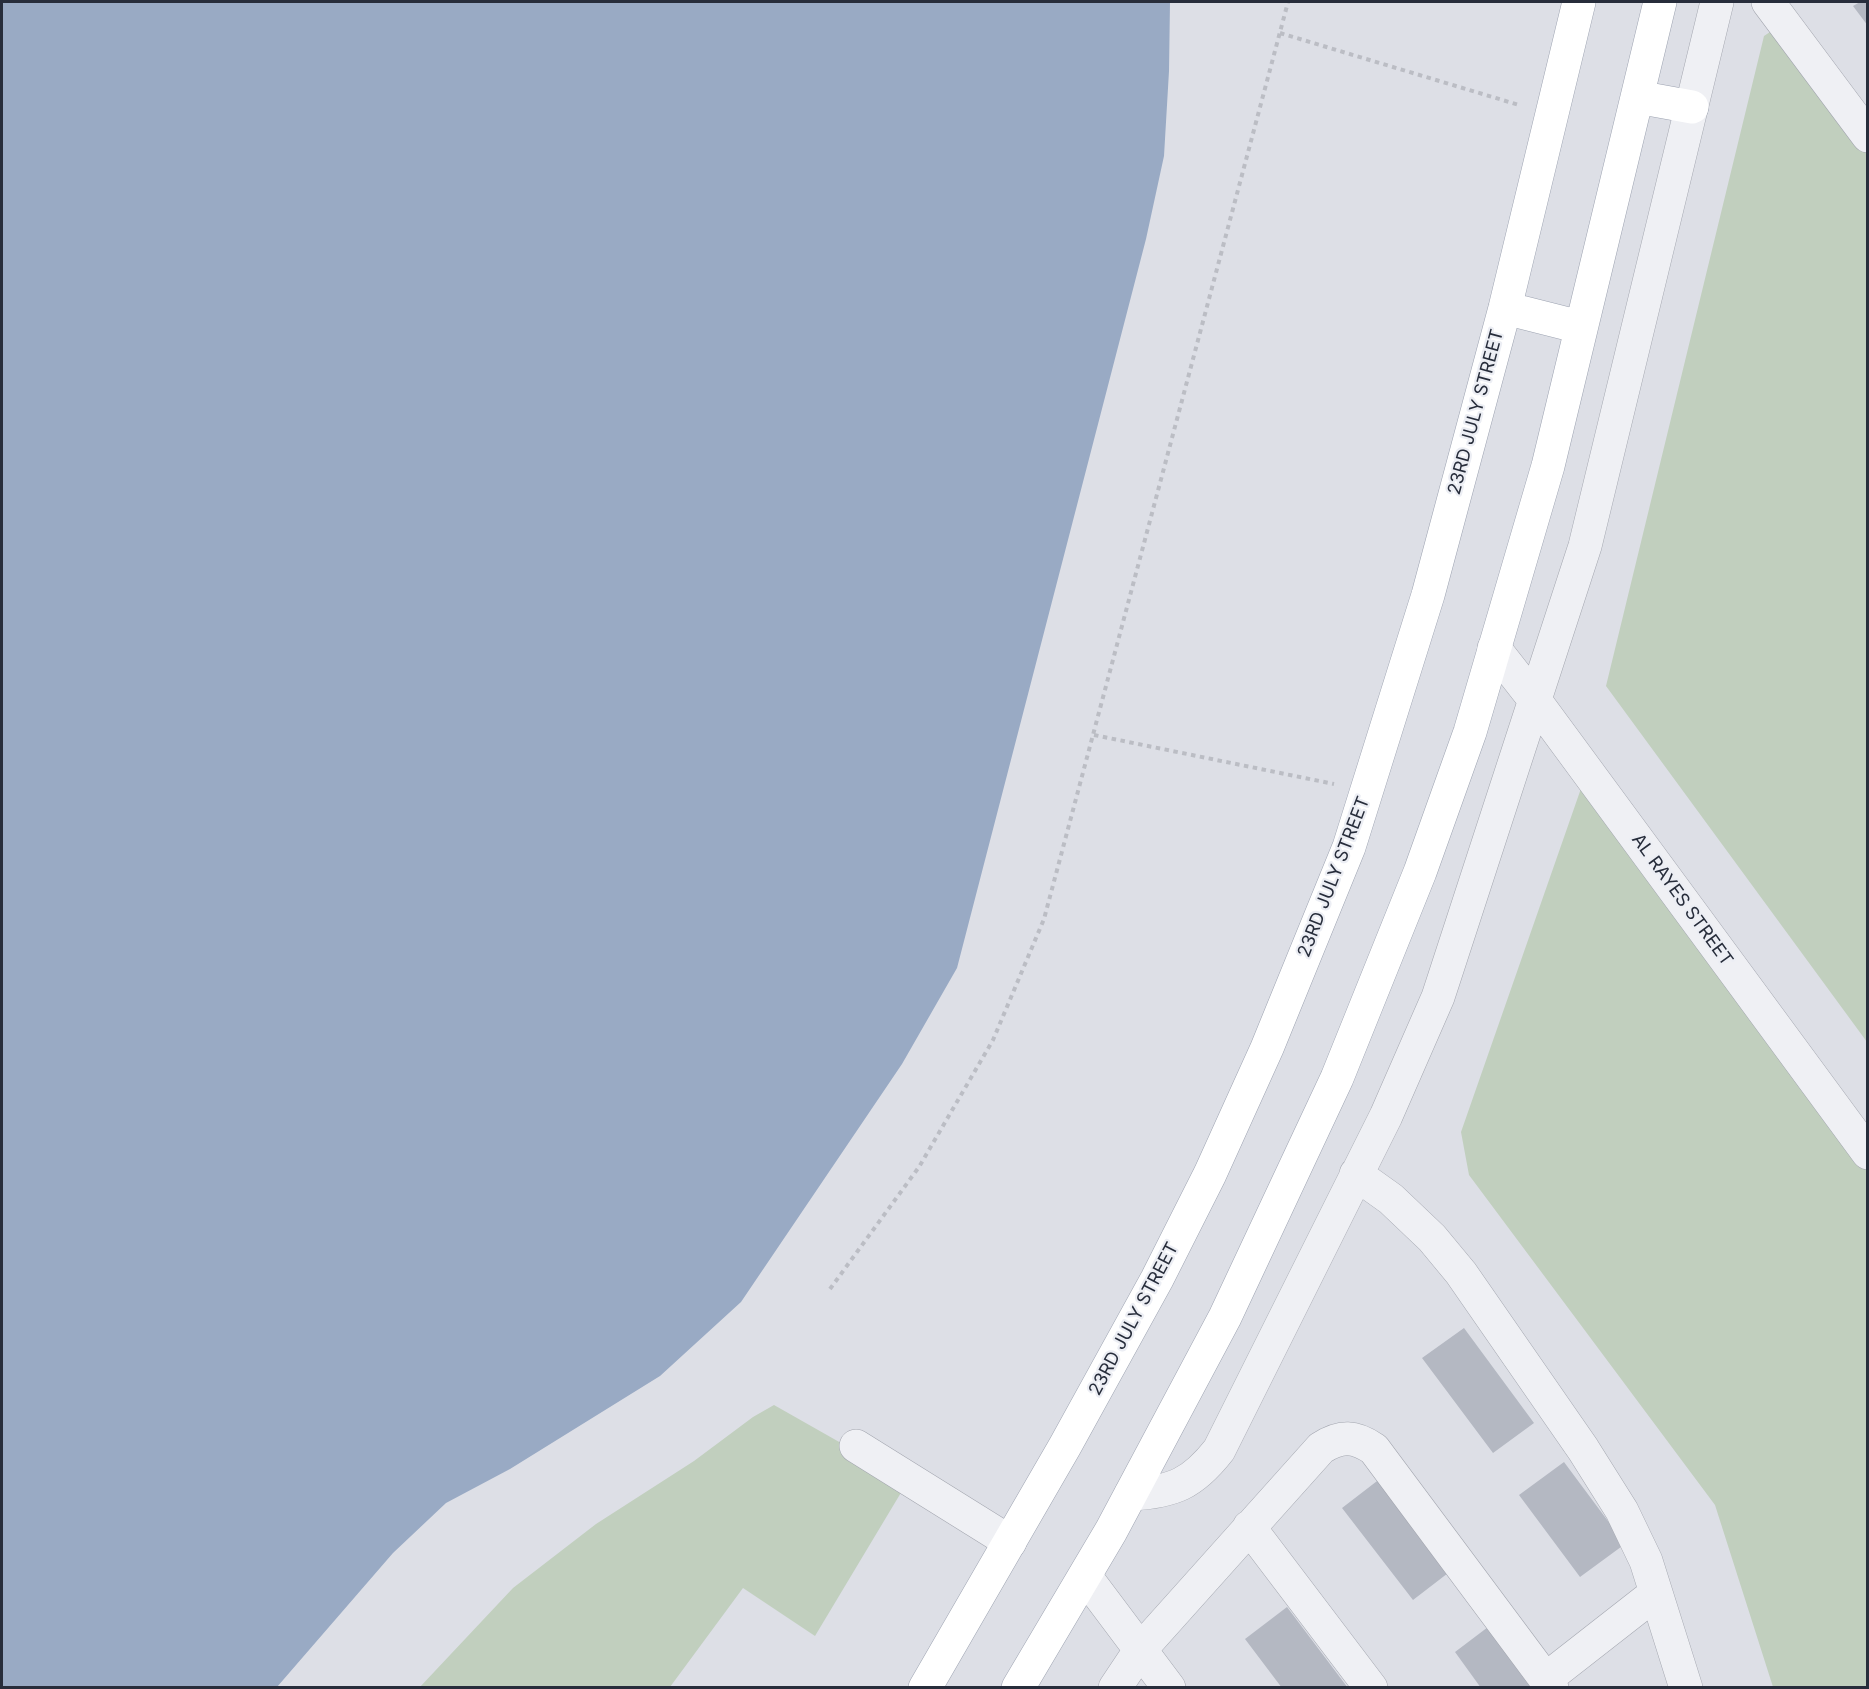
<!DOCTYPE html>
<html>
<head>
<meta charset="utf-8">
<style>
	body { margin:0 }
	#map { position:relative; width:1869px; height:1689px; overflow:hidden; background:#dddfe6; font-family:Inter,sans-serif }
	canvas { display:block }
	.frame { position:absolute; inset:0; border:3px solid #272d3b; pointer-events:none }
</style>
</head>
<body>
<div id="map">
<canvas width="1869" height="1689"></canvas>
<div class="frame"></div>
</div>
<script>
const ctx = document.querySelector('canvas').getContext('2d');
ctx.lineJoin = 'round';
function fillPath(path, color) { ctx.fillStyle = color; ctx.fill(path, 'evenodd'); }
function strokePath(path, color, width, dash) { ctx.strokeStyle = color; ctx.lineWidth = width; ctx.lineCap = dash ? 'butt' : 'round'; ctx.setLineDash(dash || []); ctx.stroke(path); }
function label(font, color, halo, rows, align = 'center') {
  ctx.font = font + ' Inter,sans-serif'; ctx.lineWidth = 4.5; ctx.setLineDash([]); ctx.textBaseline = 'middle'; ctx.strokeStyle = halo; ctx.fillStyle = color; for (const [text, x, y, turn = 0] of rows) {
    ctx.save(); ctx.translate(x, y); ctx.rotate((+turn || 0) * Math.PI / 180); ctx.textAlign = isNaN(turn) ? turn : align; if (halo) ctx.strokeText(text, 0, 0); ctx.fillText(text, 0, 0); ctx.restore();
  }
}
fillPath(new Path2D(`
	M1773 30 1867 145V1042L1606 686 1764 36Z
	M1592 757 1867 1140V1687H1773L1715 1505 1469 1175 1461 1132Z
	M774 1405 908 1481 815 1636 743 1588 670 1687 419 1688 513 1588 596 1524 694 1461 753 1417Z`), '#c1cfbe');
fillPath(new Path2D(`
	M2 2H1170L1169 71 1164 156 1146 239 957 968 902 1064 741 1302 660 1376 510 1469 446 1503 393 1553 277 1687H2Z`), '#99aac4');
fillPath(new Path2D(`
	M1860 2H1868V26L1853 6Z
	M1464 1328 1534 1423 1493 1453 1422 1358Z
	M1564 1462 1625 1544 1580 1577 1519 1495Z
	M1381 1478 1452 1570 1413 1600 1342 1508Z
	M1287 1607 1348 1688H1282L1245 1639Z
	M1492 1624 1540 1688H1481L1455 1652Z`), '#b4b8c2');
const minor = new Path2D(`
	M1768 2 1868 136
	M1494 648 1534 699 1868 1153
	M1356 1174 1391 1199 1432 1238 1461 1273 1583 1449 1622 1511 1646 1561 1686 1688
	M856 1446 1010 1542
	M1131 1494C1174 1492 1193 1483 1219 1450L1386 1116 1438 997 1585 546 1717 2
	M1249 1527 1371 1688
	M1085 1576 1169 1688
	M1546 1679 1656 1593
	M1115 1688 1141 1649 1321 1448C1341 1435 1355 1436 1374 1449L1552 1688`);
const major = new Path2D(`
	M1637 97 1692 107
	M1505 308 1580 327
	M925 1688 1065 1446 1157 1279 1210 1174 1267 1048 1349 847 1428 595 1505 308 1579 2
	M1018 1688 1111 1531 1225 1317 1337 1078 1420 872 1470 732 1548 466 1660 2`);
strokePath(minor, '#a3a6af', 34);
strokePath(major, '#9da3b1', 34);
strokePath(new Path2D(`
	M1280 33 1519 105
	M1094 735 1334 784
	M830 1289 919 1167 993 1040 1044 919 1288 2`), '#bbbdc4', 4, [4.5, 4.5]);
strokePath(minor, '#eff0f4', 33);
strokePath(major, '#fff', 33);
label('18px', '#272d3b', '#eceef4', [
	["23RD JULY STREET",1476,412,-75],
	["23RD JULY STREET",1334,877,-69],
	["AL RAYES STREET",1682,900,54],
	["23RD JULY STREET",1134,1319,-62]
]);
</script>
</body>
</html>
